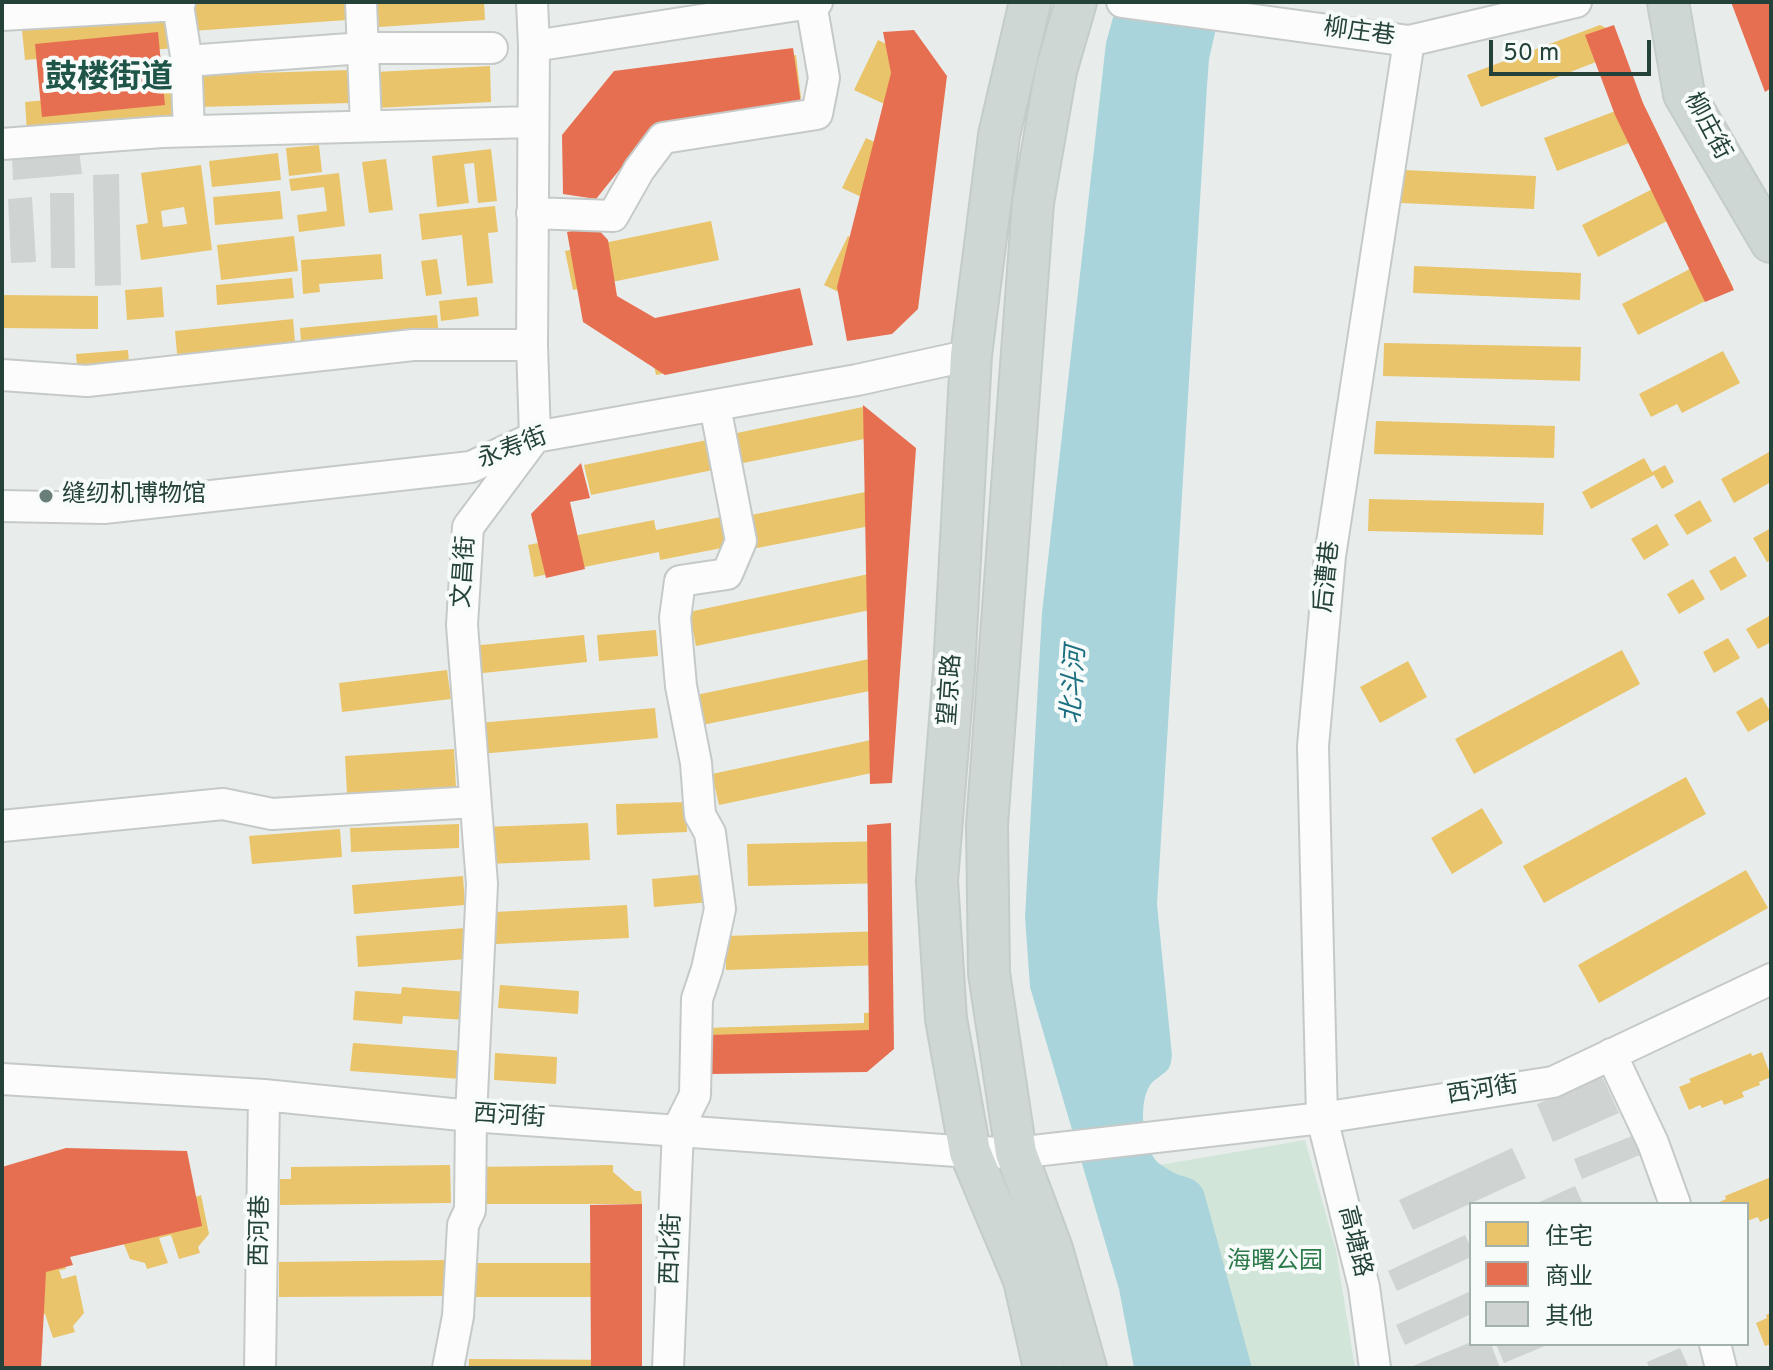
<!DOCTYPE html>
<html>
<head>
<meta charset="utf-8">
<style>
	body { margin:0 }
	#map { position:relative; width:1773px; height:1370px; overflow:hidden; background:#e8edeb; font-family:Overpass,"Noto Sans SC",sans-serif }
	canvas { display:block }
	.frame { position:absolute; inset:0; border:4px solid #24423a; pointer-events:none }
	.legend { position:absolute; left:1469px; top:1202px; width:280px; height:144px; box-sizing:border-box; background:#f7fbf9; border:2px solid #a3b1ad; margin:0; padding:10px 14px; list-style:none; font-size:24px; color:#24423a }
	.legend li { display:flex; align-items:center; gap:16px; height:40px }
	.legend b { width:40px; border:2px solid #a3b1ad }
	.scale { position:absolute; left:1489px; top:40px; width:162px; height:36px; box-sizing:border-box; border:4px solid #24423a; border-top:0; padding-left:10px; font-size:24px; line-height:28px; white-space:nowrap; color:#24423a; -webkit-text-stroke:6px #f7fbf9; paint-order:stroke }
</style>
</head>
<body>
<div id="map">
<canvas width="1773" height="1370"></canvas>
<div class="frame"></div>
<ul class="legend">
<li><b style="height:22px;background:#e9c46a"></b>住宅</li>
<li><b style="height:22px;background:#e76f51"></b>商业</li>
<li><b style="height:22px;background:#cfd4d2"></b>其他</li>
</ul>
<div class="scale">50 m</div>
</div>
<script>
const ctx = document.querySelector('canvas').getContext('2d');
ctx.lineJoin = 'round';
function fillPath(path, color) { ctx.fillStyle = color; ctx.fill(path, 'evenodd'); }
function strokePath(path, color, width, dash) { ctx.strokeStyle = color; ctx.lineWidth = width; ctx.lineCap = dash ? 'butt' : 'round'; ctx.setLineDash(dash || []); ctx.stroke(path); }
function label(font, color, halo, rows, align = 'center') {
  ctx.font = font + ' Overpass,"Noto Sans SC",sans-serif'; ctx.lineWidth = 8; ctx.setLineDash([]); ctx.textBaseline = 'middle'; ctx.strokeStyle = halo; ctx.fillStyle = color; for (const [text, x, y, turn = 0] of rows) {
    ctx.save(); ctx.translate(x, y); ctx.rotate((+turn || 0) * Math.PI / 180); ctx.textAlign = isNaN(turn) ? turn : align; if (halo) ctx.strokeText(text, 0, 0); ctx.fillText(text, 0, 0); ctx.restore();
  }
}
fillPath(new Path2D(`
	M1305 1140 1336 1250 1355 1368H1233L1148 1167Z`), '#d1e6d8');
fillPath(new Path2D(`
	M1222 2 1209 59 1207 86 1157 904 1172 1056C1171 1060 1171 1064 1169 1068 1164 1075 1155 1078 1150 1085 1138 1105 1143 1139 1154 1158 1157 1163 1164 1167 1169 1170 1184 1180 1196 1174 1204 1192L1252 1368H1134L1119 1289 1030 987 1025 917 1042 613 1106 43 1115 10Z`), '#a9d4db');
fillPath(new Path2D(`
	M190 2H346L347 20 192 31Z
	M377 2H484L485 20 379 27Z
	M1731 2H1769L1771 4V62Z
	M173 18 175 48 25 60 22 30Z
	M1600 25 1616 33 1624 51 1481 107 1467 75Z
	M878 40 930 65 906 114 854 90Z
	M796 55 801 98 651 115 597 176 571 151 627 76Z
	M490 66 491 102 377 108 376 72Z
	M350 70 351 103 198 107 197 75Z
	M175 88 178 117 27 132 25 102Z
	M1642 101 1655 133 1557 171 1544 138Z
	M866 138 918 163 894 212 842 188Z
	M319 145 322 172 289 176 286 148Z
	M491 149 497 201 478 203 474 163 464 164 469 203 437 207 432 156Z
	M278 153 281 180 212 187 209 161Z
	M386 159 393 210 369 213 362 162Z
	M201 165 212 250 141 260 136 225 148 223 141 173ZM184 207 187 224 163 227 161 211Z
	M1403 170 1536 176 1534 209 1401 203Z
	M339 173 345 226 299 232 297 215 327 211 324 187 291 191 289 179Z
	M1678 176 1694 207 1598 257 1582 225Z
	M280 191 283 219 215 225 213 197Z
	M495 206 498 232 488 233 493 283 467 286 462 235 422 240 419 214Z
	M711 221 719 260 573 290 565 251Z
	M294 236 298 271 221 280 217 245Z
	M848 236 900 260 876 310 824 285Z
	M381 254 383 279 319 284 320 292 303 294 301 260Z
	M1717 255 1733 287 1638 335 1622 304Z
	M437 259 442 294 426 296 421 261Z
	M1414 266 1581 273 1580 300 1413 293Z
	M292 278 294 298 217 305 216 285Z
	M162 287 164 317 127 320 125 290Z
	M2 295 98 296V329L2 328Z
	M477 297 479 316 441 321 439 301Z
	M794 306 802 345 656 375 648 336Z
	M437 315 439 338 302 351 300 328Z
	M293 319 296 352 178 364 175 331Z
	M1384 343 1581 347 1580 381 1383 376Z
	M128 350 130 373 78 377 76 354Z
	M1723 351 1740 383 1682 413 1677 404 1651 417 1639 394Z
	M863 407 869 438 738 464 732 434Z
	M1376 421 1555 426 1554 458 1374 454Z
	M707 440 713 470 591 495 584 465Z
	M1771 451V482L1734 503 1721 479Z
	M1644 458 1652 472 1665 465 1674 482 1662 489 1654 475 1591 509 1582 492Z
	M905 484 911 518 752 549 746 516Z
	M1369 499 1544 503 1543 535 1368 531Z
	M1700 500 1712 521 1687 535 1674 515Z
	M721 517 727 547 660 560 659 552 534 577 528 545 654 520 656 530Z
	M1657 524 1669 545 1644 560 1631 539Z
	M1771 528V560L1767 562 1753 538Z
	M1735 556 1747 576 1721 591 1709 571Z
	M897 568 904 603 696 646 689 612Z
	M1693 579 1705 599 1679 614 1667 594Z
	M1771 615V642L1758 649 1746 629Z
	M656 630 658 656 599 661 597 635Z
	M584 635 587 662 474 674 471 646Z
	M1728 638 1740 658 1714 673 1703 652Z
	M1622 650 1640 684 1474 774 1455 739Z
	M893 654 899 685 702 725 696 695Z
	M1408 661 1427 697 1380 723 1360 687Z
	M447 670 451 699 342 712 339 683Z
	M1762 697 1771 713V719L1748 732 1736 712Z
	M655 708 658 738 480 754 478 723Z
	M885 737 891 769 719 805 712 774Z
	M454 749 456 788 347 794 345 756Z
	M1686 777 1706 814 1544 903 1523 866Z
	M686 802 687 832 617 835 616 804Z
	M1482 808 1503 843 1452 874 1431 838Z
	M588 823 590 860 486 864 484 827Z
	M459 824V848L351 852 350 828Z
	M340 829 342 857 252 864 249 836Z
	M890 841 891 883 748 886 747 844Z
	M1746 870 1768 908 1599 1003 1578 965Z
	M708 874 710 902 654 907 652 879Z
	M463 876 465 905 354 914 352 885Z
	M627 905 629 938 496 944 495 912Z
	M466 928 468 959 358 967 356 936Z
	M885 931V965L726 970 725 936Z
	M500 985 579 991 578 1014 498 1008Z
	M402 987 468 992 466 1020 403 1016 402 1024 353 1020 355 991 401 994Z
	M887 1012 888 1051 706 1057 705 1028 864 1023V1013Z
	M353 1043 464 1051 461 1079 350 1071Z
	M1762 1052 1771 1077 1759 1082 1760 1085 1742 1092 1744 1097 1724 1105 1722 1100 1702 1108 1700 1105 1689 1110 1679 1087 1691 1082 1689 1079 1751 1053 1752 1056Z
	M495 1053 557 1057 556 1084 494 1080Z
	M181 1159 191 1190 185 1191 187 1200 201 1195 209 1234 198 1247 200 1253 179 1259 171 1235 159 1238 168 1263 147 1269 145 1263 130 1259 114 1220 129 1215 126 1208 120 1210 110 1178Z
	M450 1165 451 1203 280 1205V1179H291V1167Z
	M613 1165V1172L635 1191H641L642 1204H477L475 1167Z
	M1771 1177V1217L1760 1222 1758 1217 1747 1221V1204H1715L1726 1199 1725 1196Z
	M56 1238 66 1269 59 1270 62 1279 76 1275 84 1313 73 1326 75 1332 53 1338 45 1314 34 1317 43 1342 22 1348 20 1342 4 1338 2 1333V1295L4 1294 2 1291V1253Z
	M447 1260V1296L279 1297V1262Z
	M471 1263H632V1297H471Z
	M1771 1313V1344L1765 1346 1756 1323 1767 1318 1766 1315Z
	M469 1359 632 1360V1368H469Z`), '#e9c46a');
fillPath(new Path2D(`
	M1731 2H1769L1771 6V88L1765 92Z
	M1614 25 1643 103 1734 290 1705 302 1615 115 1585 35Z
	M914 30 947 76 918 309 892 334 847 341 837 287 891 73 883 32Z
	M158 32 165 105 42 117 35 44Z
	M793 48 802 110 654 127 596 199 563 194 562 135 614 71Z
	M595 226 608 240 617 296 655 318 800 288 813 345 665 375 583 322 567 232Z
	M863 405 916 448 892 783 870 784Z
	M581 463 590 498 570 502 585 569 546 578 531 514Z
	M891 823 894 1049 867 1072 710 1074 709 1035 869 1030 867 825Z
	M66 1148 187 1151 202 1226 70 1257 73 1265 46 1272 41 1368H2V1167Z
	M642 1204V1368H591L590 1205Z`), '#e76f51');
fillPath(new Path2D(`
	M79 150 82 174 13 180 12 156Z
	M119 174 121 285 95 286 93 175Z
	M50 193H74L75 268H51Z
	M32 197 36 262 11 263 8 199Z
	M1602 1076 1619 1113 1553 1142 1537 1104Z
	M1632 1136 1640 1155 1582 1179 1574 1159Z
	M1512 1148 1526 1178 1413 1230 1399 1200Z
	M1575 1186 1583 1204H1535Z
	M1465 1235 1471 1248V1257L1397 1291 1388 1271Z
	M1471 1291V1314L1405 1345 1396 1325Z
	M1471 1342V1344H1491L1500 1368H1408Z
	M1496 1344H1550L1504 1363Z
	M1680 1348 1689 1368H1649L1647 1362Z`), '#cfd4d2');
const minor = new Path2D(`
	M180 2 178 5 186 56 189 131
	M361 2 366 126
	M1122 2 1409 41 1576 2
	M2 15 178 5
	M534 46 817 2
	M187 61 363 48H492
	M2 144 162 132 532 122
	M532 213 613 216 639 170 663 138 817 114 824 78 811 3
	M2 375 87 381 413 345H532
	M2 506 104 508 471 467 535 437 857 380 971 355
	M2 826 223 804 272 814 475 802
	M1611 1054 1653 1143 1675 1204
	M2 1079 264 1095 471 1116 970 1152 1016 1153 1322 1118 1553 1082 1771 979
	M1715 1344 1721 1368
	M260 1368 264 1095
	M448 1368 458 1316 463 1225 470 1210 471 1116 482 884 462 625 468 527 535 437 532 345 534 46 532 2
	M668 1368 678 1129 695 1095 697 999 707 969 720 909 710 833 700 815 696 763 681 686 675 618 680 581 727 574 741 541 715 406
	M1375 1368 1364 1287 1322 1118 1313 746 1330 556 1409 41`);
const major = new Path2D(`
	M1030 2 999 135 971 355 954 670 937 881 946 1019 970 1152 1024 1280 1044 1368
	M1076 2 1056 71 1033 203 987 825 989 973 1016 1153 1052 1249 1086 1368
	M1668 2 1684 94 1771 242`);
strokePath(minor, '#c5cac8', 34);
strokePath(major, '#c3ccc9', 44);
strokePath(minor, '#fcfcfc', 30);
strokePath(major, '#cfd7d5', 40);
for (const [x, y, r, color] of [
	[46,496,8,"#697e78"]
]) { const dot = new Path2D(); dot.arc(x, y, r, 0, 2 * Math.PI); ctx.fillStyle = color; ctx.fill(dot); strokePath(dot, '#f7fbf9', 3); }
label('24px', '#24423a', '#f7fbf9', [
	["柳庄巷",1359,34,8],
	["柳庄街",1706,127,62],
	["永寿街",513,450,-21],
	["文昌街",466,572,-86],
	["后漕巷",1329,577,-84],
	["望京路",952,690,-86],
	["西河街",1483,1092,-9],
	["西河街",509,1118,4],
	["西河巷",262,1231,-89],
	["高塘路",1353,1242,76],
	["西北街",673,1249,-88]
]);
label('24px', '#24423a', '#f7fbf9', [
	["缝纫机博物馆",62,496]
], 'left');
label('24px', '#2d7a4b', '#f7fbf9', [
	["海曙公园",1275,1263]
]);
label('italic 26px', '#1c6f80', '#f7fbf9', [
	["北斗河",1076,685,-86]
]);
label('bold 32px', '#1f5548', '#f7fbf9', [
	["鼓楼街道",109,81]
]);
</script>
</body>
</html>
